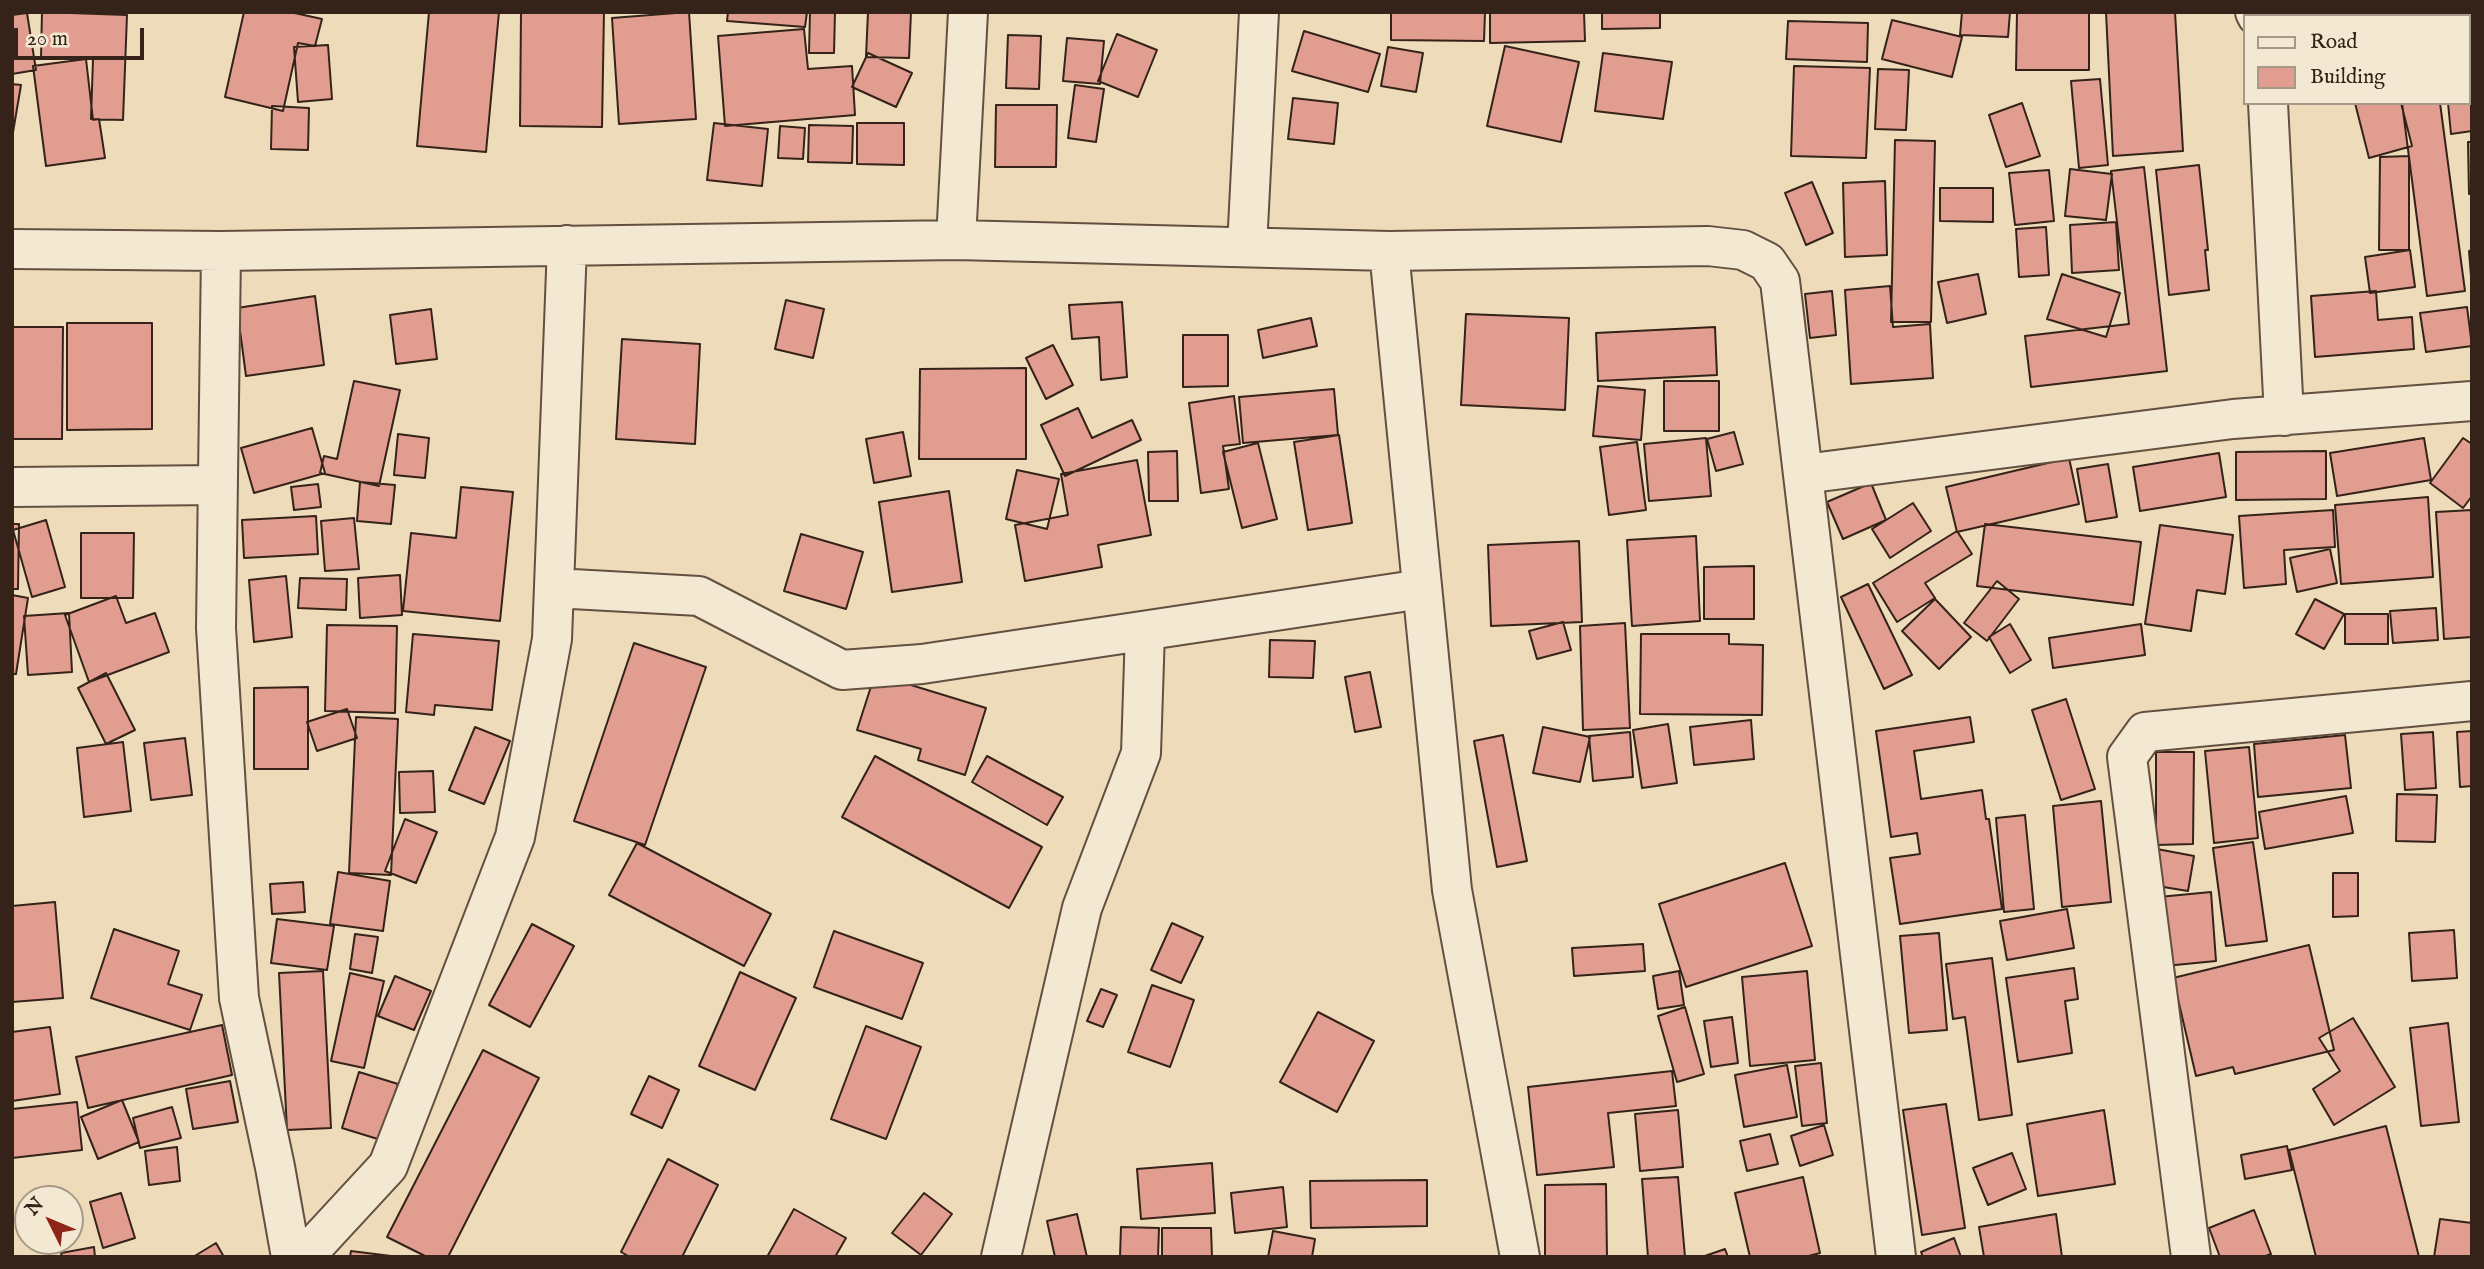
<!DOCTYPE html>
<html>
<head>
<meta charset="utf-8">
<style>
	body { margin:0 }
	#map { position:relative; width:2484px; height:1269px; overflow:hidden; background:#eddbb9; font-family:"IM FELL English",serif }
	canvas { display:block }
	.frame { position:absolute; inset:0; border:14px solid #352218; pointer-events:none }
	.legend { position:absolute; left:2243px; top:14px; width:228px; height:91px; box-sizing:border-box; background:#f3e8d2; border:2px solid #a79988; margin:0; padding:9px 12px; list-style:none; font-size:21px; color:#352218 }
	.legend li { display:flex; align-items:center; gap:14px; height:35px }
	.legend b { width:35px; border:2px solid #a79988 }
	.north { position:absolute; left:14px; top:1185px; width:70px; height:70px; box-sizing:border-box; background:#f3e8d2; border:2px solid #a79988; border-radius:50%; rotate:313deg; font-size:19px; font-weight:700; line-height:28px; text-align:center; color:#352218 }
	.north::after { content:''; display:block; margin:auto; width:24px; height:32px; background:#8f2418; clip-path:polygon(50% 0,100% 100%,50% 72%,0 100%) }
	.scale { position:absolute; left:14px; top:28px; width:130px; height:32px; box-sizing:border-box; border:4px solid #352218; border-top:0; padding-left:9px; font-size:21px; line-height:24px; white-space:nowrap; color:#352218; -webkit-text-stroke:5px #f3e8d2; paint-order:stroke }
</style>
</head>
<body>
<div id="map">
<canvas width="2484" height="1269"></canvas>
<div class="frame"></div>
<ul class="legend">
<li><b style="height:9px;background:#f3e8d2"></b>Road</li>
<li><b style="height:19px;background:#e19e90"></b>Building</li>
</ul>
<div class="north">N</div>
<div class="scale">20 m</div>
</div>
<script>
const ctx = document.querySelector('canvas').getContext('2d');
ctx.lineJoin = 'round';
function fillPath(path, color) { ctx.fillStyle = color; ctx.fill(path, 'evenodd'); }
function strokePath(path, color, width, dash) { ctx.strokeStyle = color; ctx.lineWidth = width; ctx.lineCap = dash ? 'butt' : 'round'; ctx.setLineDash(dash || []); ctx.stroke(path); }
const building = new Path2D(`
	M42 12 127 15 123 120 91 119 93 59 41 58Z
	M244 12H290L322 19 315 46 298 43 283 111 225 97Z
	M429 12H499L486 152 417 146Z
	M521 12H604L602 127 520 126Z
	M689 12 696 119 619 124 612 18Z
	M728 12H807L805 27 727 21Z
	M810 12H835L834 53H809Z
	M868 12H911L909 58 866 57Z
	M1391 12H1485L1484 41 1391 40Z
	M1490 12H1584L1585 41 1490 43Z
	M1602 12H1660V28L1602 29Z
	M1962 12H2010L2008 37 1960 35Z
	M2017 12H2089V70H2016Z
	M2106 12H2175L2183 151 2113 156Z
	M2353 12H2391L2392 16H2354Z
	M2390 12H2428L2429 16H2390Z
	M2458 12H2472V53L2468 47V16H2459Z
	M27 13 36 70 12 74V15Z
	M1892 20 1962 37 1952 77 1882 59Z
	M1788 21 1868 23 1867 62 1786 59Z
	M804 29 808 69 852 66 855 115 725 126 718 36Z
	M1304 31 1380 54 1368 92 1292 71Z
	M1117 34 1157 50 1138 97 1098 81Z
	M1008 35 1041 36 1039 89 1006 88Z
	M1067 38 1104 41 1100 84 1063 81Z
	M328 45 332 99 298 102 294 47Z
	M1505 46 1579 62 1561 142 1487 126Z
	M1388 47 1423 53 1416 92 1381 86Z
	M868 53 912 73 896 107 852 87Z
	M1603 53 1672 62 1663 119 1595 111Z
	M86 59 93 120 99 119 105 158 46 166 33 66Z
	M2468 65H2472V131L2451 134 2448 103H2468Z
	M1794 66 1870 68 1866 158 1791 156Z
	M1878 69 1909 70 1906 130 1875 129Z
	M2100 79 2108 165 2079 168 2071 81Z
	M12 84 21 85 12 138Z
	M1075 85 1104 89 1096 142 1068 138Z
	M1293 98 1338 103 1334 144 1288 139Z
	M2022 103 2040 156 2006 167 1989 115Z
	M2355 103H2401L2412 146 2369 158Z
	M2402 103H2440L2465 291 2427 296Z
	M996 105H1057L1056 167H995Z
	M272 106 309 108 308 150 271 149Z
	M714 123 768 129 762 186 707 180Z
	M857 123H904V165L857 164Z
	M809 125 853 126 852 163 808 162Z
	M780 126 805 128 803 159 778 158Z
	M1895 140 1935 141 1931 322H1891Z
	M2468 142H2472V194H2469Z
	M2409 156V250H2379L2380 157Z
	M2199 165 2208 250H2205L2209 290 2169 295 2156 170Z
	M2144 167 2167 371 2031 387 2025 336 2129 324 2111 171Z
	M2070 169 2112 174 2106 220 2065 216Z
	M2049 170 2054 221 2015 225 2009 173Z
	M1885 181 1887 255 1845 257 1843 183Z
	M1812 182 1833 233 1806 245 1785 193Z
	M1940 188H1993V222L1940 221Z
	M2116 222 2119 270 2072 273 2070 225Z
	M2046 227 2049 275 2019 277 2016 229Z
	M2410 250 2415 287 2370 293 2365 257Z
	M2472 250V289L2469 251Z
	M1978 274 1986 314 1947 323 1938 282Z
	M2062 274 2120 293 2106 337 2047 319Z
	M1890 286 1893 327 1930 324 1933 378 1851 384 1845 290Z
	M1832 291 1836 335 1810 338 1805 294Z
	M2376 291 2378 320 2412 317 2414 349 2315 357 2311 296Z
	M315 296 324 365 246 376 237 308Z
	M786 300 824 309 813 358 775 349Z
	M1122 302 1127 377 1101 380 1099 337 1072 339 1069 305Z
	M2467 307 2472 346 2426 352 2420 313Z
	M431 309 437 359 396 364 390 315Z
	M1466 314 1569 318 1565 410 1461 405Z
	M1311 318 1317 346 1263 358 1258 330Z
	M67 323H152V429L67 430Z
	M12 327H63L62 439H12Z
	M1715 327 1717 375 1598 381 1596 333Z
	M1183 335H1228V386L1183 387Z
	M622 339 700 344 695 444 616 439Z
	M1053 345 1073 385 1046 399 1026 358Z
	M1026 368V459H919L920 369Z
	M354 381 400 390 379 486 320 473 324 456 337 459Z
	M1664 381H1719V431H1664Z
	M1598 386 1645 390 1641 440 1593 436Z
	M1334 389 1338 435 1243 443 1239 397Z
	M1234 396 1240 444 1223 446 1229 489 1201 493 1189 403Z
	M1078 408 1092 438 1132 420 1141 440 1065 476 1041 425Z
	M312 428 325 473 254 493 241 448Z
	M903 432 911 476 874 483 866 439Z
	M1734 432 1743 464 1716 471 1707 439Z
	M398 434 429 438 425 478 394 475Z
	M1339 435 1352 523 1308 530 1294 442Z
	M1706 438 1711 496 1649 501 1644 444Z
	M2424 438 2431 480 2337 496 2330 453Z
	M2463 438 2472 444V496L2463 508 2430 483Z
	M1637 442 1646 510 1609 515 1600 447Z
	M1258 443 1277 519 1242 528 1223 452Z
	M1177 451 1178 501H1149L1148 452Z
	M2326 451V499L2236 500V452Z
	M2219 453 2226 497 2140 511 2133 467Z
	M2069 458 2079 504 1957 532 1946 487Z
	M1137 460 1151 535 1098 545 1102 567 1025 581 1015 525 1068 515 1061 474Z
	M2108 464 2117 517 2086 522 2077 469Z
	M1017 470 1059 479 1047 529 1006 519Z
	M360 482 395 485 391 524 357 521Z
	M1871 483 1886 520 1843 539 1827 502Z
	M318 484 321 507 294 510 291 487Z
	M461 487 513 492 500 621 403 611 411 533 456 538Z
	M949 491 962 582 892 592 879 502Z
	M2428 497 2433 577 2341 584 2335 505Z
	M1913 503 1931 531 1890 558 1872 529Z
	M2333 510 2335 547 2284 550 2286 584 2244 588 2239 516Z
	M2472 510V637L2444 639 2436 512Z
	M316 516 318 554 244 558 242 520Z
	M354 518 359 569 325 571 321 521Z
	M46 520 65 587 32 597 13 530Z
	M12 524H19L18 589H12Z
	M1985 524 2141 542 2133 605 1977 586Z
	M2160 525 2233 535 2225 594 2197 590 2191 631 2145 624Z
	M1957 531 1972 554 1925 583 1935 598 1897 622 1873 583Z
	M81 533H134L133 598H81Z
	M801 534 863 552 846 609 784 591Z
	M1696 536 1700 621 1632 626 1627 540Z
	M1579 541 1582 622 1491 626 1488 545Z
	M2330 549 2337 583 2297 592 2290 558Z
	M1754 566V619H1704V567Z
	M400 575 402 615 360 618 358 578Z
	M286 576 292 637 254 642 249 580Z
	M300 578 347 579 346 610 298 608Z
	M1997 581 2019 599 1987 641 1964 623Z
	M1868 584 1912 675 1884 689 1841 597Z
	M12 595 28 598 16 674H12Z
	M116 596 126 623 155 613 169 652 89 682 65 615Z
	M1935 599 1971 637 1939 669 1902 631Z
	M2315 599 2344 614 2324 649 2296 634Z
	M2436 608 2438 640 2393 643 2390 611Z
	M69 613 72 672 28 675 24 616Z
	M2345 614H2388V644H2345Z
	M1563 622 1571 650 1537 659 1529 631Z
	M1625 623 1630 728 1583 730 1580 626Z
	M2010 624 2031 660 2010 673 1989 637Z
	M2141 624 2145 655 2053 668 2049 638Z
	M327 625 397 626 395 713 325 711Z
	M413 634 499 641 492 710 435 705 434 715 406 712Z
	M1641 634H1729V644L1763 645 1762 715 1640 714Z
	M1270 640 1315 641 1313 678 1269 677Z
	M634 643 706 667 645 845 574 821Z
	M1370 672 1381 727 1355 732 1345 677Z
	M106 673 135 730 106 744 78 688Z
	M875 674 986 708 965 775 918 760 921 749 857 730Z
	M308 687V769H254V688Z
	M2066 699 2095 789 2061 800 2032 710Z
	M347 709 357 738 317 751 307 722Z
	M356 717 398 719 391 875 349 873Z
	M1970 717 1974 742 1914 751 1921 799 1982 790 1986 819H1989L2002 909 1900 924 1890 858 1920 854 1917 833 1891 837 1876 731Z
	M1751 720 1754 759 1694 765 1690 727Z
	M1668 724 1677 783 1642 788 1633 730Z
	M475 727 510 741 484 804 449 790Z
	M1543 727 1590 737 1580 782 1533 773Z
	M2472 731V786L2460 787 2457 732Z
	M1630 732 1633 777 1593 781 1589 736Z
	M2433 732 2436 788 2405 790 2401 734Z
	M1503 735 1527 861 1497 867 1474 741Z
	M2345 735 2351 788 2258 797 2254 744Z
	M185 738 192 795 151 800 144 743Z
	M123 742 131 811 84 817 77 748Z
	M2249 747 2258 838 2214 843 2205 751Z
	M2156 752H2194L2193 844 2156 845Z
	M875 756 1042 847 1009 908 842 817Z
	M987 756 1063 797 1047 825 972 782Z
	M433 771 435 812 400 813 399 772Z
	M2397 794 2437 795 2435 842 2396 841Z
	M2346 796 2353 833 2265 849 2259 812Z
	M2101 801 2111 902 2062 907 2053 806Z
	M2025 815 2034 909 2004 912 1996 818Z
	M405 819 437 832 416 883 385 871Z
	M2253 842 2267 941 2226 946 2213 848Z
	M637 843 771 914 744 966 609 895Z
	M2157 849 2194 856 2188 891 2151 885Z
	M1785 863 1812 946 1686 987 1659 904Z
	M338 872 390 881 383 931 330 924Z
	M2333 873H2358V916L2333 917Z
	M303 882 305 912 272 914 270 884Z
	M2211 892 2216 961 2165 966 2159 897Z
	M55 902 63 998 12 1002V906Z
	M2067 909 2074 948 2007 960 2000 921Z
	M277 919 334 926 327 970 271 963Z
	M1172 923 1203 937 1181 983 1151 970Z
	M532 924 574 946 530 1027 489 1005Z
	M114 929 179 951 168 984 202 995 190 1030 91 998Z
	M2454 930 2457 978 2412 981 2409 933Z
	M834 931 923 963 902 1019 814 987Z
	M1939 933 1947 1030 1909 1033 1900 936Z
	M355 934 378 937 372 973 350 969Z
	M1643 944 1645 971 1574 976 1572 948Z
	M2309 945 2334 1050 2235 1074 2233 1067 2196 1076 2173 978Z
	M1992 958 2012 1115 1979 1120 1965 1017 1953 1019 1946 964Z
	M2074 968 2078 999 2065 1001 2072 1053 2018 1062 2006 978Z
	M323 971 331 1128 287 1130 279 973Z
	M1679 971 1684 1005 1658 1009 1653 976Z
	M1807 971 1815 1060 1750 1066 1742 977Z
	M740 972 796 998 755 1090 699 1066Z
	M350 973 384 981 364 1068 331 1061Z
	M395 976 431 991 414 1030 378 1016Z
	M1152 985 1194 1000 1170 1067 1128 1052Z
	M1101 989 1117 995 1103 1027 1087 1021Z
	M1685 1007 1704 1074 1677 1082 1658 1016Z
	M1318 1012 1374 1041 1337 1112 1280 1082Z
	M1732 1017 1738 1063 1711 1067 1704 1021Z
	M2353 1018 2395 1087 2334 1125 2313 1089 2340 1071 2319 1038Z
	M2448 1023 2459 1122 2421 1126 2410 1028Z
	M222 1025 232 1075 88 1108 76 1057Z
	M866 1026 921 1047 886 1139 831 1119Z
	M50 1027 60 1094 12 1101V1032Z
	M483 1050 539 1078 448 1257H427L387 1237Z
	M1821 1063 1827 1123 1802 1126 1795 1066Z
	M1787 1065 1797 1117 1744 1127 1735 1075Z
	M1672 1071 1676 1106 1608 1113 1614 1167 1537 1175 1528 1087Z
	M359 1072 398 1084 381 1140 342 1128Z
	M649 1076 679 1090 662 1128 631 1114Z
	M230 1081 238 1122 193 1129 186 1089Z
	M122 1100 139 1142 98 1159 81 1117Z
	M77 1102 82 1150 12 1158V1109Z
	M1946 1104 1965 1228 1922 1235 1903 1110Z
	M172 1107 181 1138 140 1148 133 1118Z
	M1678 1110 1683 1167 1640 1171 1635 1114Z
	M2104 1110 2115 1184 2038 1196 2027 1124Z
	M1824 1125 1833 1155 1800 1166 1791 1136Z
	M2386 1126 2419 1257H2316L2289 1150Z
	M1770 1134 1778 1164 1747 1171 1740 1141Z
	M2287 1146 2292 1170 2245 1179 2241 1155Z
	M177 1147 180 1181 149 1185 145 1151Z
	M2012 1153 2026 1189 1988 1205 1973 1168Z
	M668 1159 718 1185 682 1257H630L621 1252Z
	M1212 1163 1215 1213 1141 1219 1137 1169Z
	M1678 1177 1685 1257H1648L1642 1179Z
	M1803 1177 1820 1253 1805 1257H1750L1735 1193Z
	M1427 1180V1226L1311 1228 1310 1181Z
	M1606 1184 1607 1257H1545V1185Z
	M1283 1187 1287 1227 1235 1233 1231 1193Z
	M121 1193 135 1238 103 1248 90 1202Z
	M924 1193 952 1214 921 1255 892 1233Z
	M794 1209 846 1238 835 1257H767Z
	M2254 1210 2271 1254 2263 1257H2220L2209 1228Z
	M1077 1214 1087 1257H1055L1047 1221Z
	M2056 1214 2062 1257H1984L1979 1227Z
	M2440 1219 2472 1223V1257H2434Z
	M1121 1227 1159 1228 1158 1257H1120Z
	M1162 1228H1211L1212 1257H1162Z
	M1273 1231 1315 1239 1312 1257H1268Z
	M1954 1238 1961 1257H1923L1921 1252Z
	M216 1243 224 1257H193Z
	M94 1247 95 1257H62L61 1253Z
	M1725 1249 1728 1257H1702Z
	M351 1251 391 1256 390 1257H350Z`);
fillPath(building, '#e19e90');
strokePath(building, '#352218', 2);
const minor = new Path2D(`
	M2255 12 2257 16
	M2268 103 2284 416
	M956 240 968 12
	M1247 247 1259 12
	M12 249 221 251 956 240 1389 251 1708 246 1743 250 1767 262 1780 281 1896 1257
	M221 251 216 628 239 998 275 1167 291 1257
	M1389 251 1452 890 1520 1257
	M1804 474 2233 419 2472 401
	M12 487 218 485
	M554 588 699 596 842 670 922 664 1422 589
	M304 1257 388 1166 515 837 552 639 567 245
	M1001 1257 1082 908 1141 753 1145 631
	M2191 1257 2127 757 2145 732 2472 701`);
strokePath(minor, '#635040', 42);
strokePath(minor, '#f3e8d2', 38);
</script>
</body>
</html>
